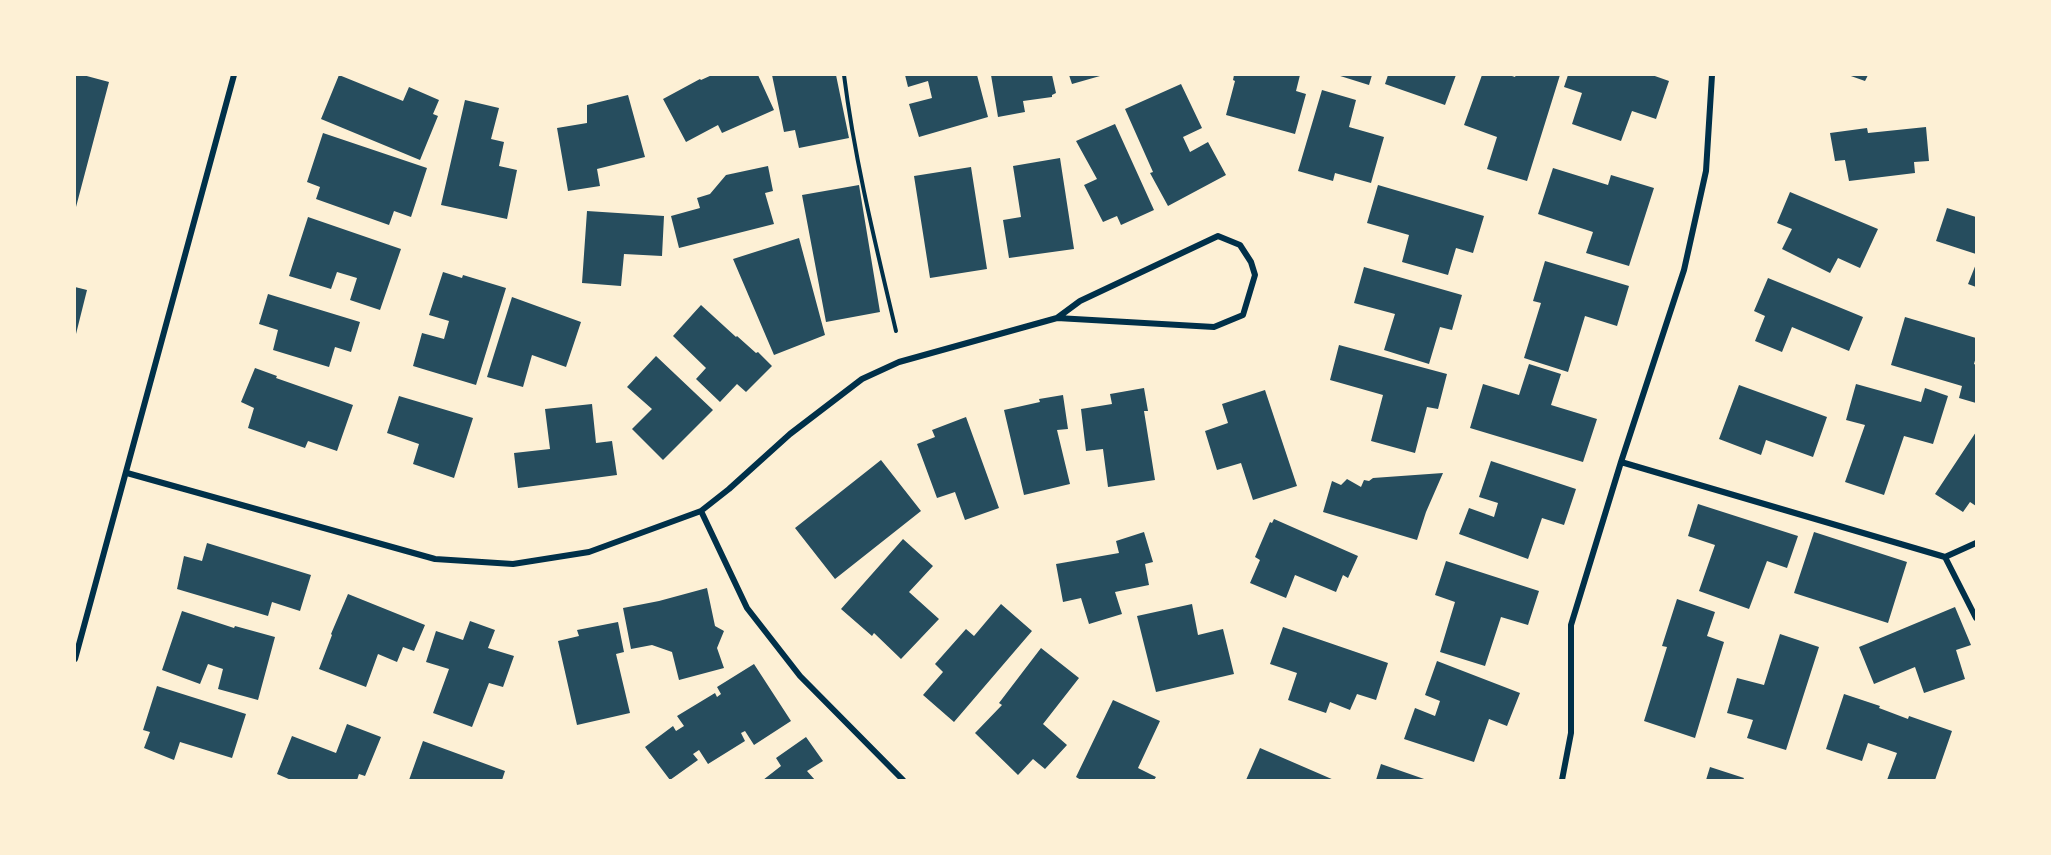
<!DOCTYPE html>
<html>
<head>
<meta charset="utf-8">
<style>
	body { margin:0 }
	#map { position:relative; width:2051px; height:855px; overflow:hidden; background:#fdf0d5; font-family:"Fira Sans Condensed",sans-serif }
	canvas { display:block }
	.frame { position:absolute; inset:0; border:76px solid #fdf0d5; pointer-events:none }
</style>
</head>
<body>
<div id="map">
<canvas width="2051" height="855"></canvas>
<div class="frame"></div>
</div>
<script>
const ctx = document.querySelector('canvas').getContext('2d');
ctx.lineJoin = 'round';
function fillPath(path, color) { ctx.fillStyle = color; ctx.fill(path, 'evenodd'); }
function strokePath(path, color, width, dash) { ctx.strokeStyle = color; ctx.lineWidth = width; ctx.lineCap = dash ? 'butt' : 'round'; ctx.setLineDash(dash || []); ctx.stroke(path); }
fillPath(new Path2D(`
	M75 75H83L109 82 76 207Z
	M339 75 403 101 409 87 439 100 433 114 438 116 420 160 321 119Z
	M712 75H758L774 110 722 133 718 125 686 142 663 99 700 79 701 80Z
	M772 75H836L849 138 799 148 795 130 784 132Z
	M905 75H977L988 117 919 137 909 104 932 98 928 81 908 87Z
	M991 75H1052L1056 93 1052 95V97L1023 101 1025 112 998 117Z
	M1069 75H1100V76L1072 84Z
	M1234 75H1300L1296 91 1306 94 1295 134 1226 115 1235 81 1233 80Z
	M1337 75H1372L1369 85Z
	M1388 75H1456L1445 105 1385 84Z
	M1482 75H1509L1515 77 1516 75H1560L1527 181 1487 169 1497 137 1464 125Z
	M1568 75H1652L1669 81 1656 119 1632 111 1621 141 1572 124 1582 93 1564 87Z
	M1848 75H1868L1865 81Z
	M1181 84 1202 128 1183 137 1190 152 1208 142 1226 175 1168 206 1150 173 1153 172 1125 109Z
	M1322 90 1356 100 1349 127 1384 137 1371 183 1335 173 1333 181 1298 171Z
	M628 95 645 157 597 169 600 186 568 191 557 128 587 123V105Z
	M465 100 499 108 491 139 504 142 499 166 517 170 507 219 441 205Z
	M1115 124 1154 210 1121 225 1117 216 1103 222 1084 185 1097 179 1076 141Z
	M1926 127 1929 161 1914 162 1915 173 1849 181 1845 160 1835 161 1830 133 1867 128 1868 133Z
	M323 133 427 168 411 217 394 211 389 225 316 199 320 187 307 182Z
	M1060 158 1074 249 1009 258 1003 220 1021 217 1013 166Z
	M768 166 773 191 765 193 774 224 679 248 671 216 700 208 697 198 710 194 726 175Z
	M971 167 987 269 930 278 914 176Z
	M1553 168 1608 185 1611 175 1654 188 1629 266 1586 253 1593 232 1538 214Z
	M859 185 880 312 826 322 802 195Z
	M1378 185 1484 216 1473 253 1456 248 1448 275 1402 262 1409 235 1367 223Z
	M1790 192 1878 229 1860 268 1838 258 1830 273 1782 249 1792 229 1777 223Z
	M1947 208 1976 217V254L1936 241Z
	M587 211 664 216 662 256 624 254 621 286 582 283Z
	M308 217 401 249 380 310 350 300 357 278 337 272 331 289 289 276Z
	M799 238 825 335 774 355 733 259Z
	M1545 261 1629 286 1617 326 1585 316 1568 372 1524 358 1541 303 1533 301Z
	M1976 264V287L1968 284Z
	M1364 267 1462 295 1452 330 1440 327 1429 364 1384 350 1395 314 1354 303Z
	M443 272 462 278 463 275 506 288 476 385 413 366 422 333 444 339 449 321 429 315Z
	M1768 278 1863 317 1849 351 1792 327 1782 352 1755 341 1765 316 1754 311Z
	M75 287 87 290 76 334H75Z
	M268 294 360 322 351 352 335 347 329 367 273 350 278 330 259 324Z
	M512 297 581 322 566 367 532 355 523 387 487 377Z
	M701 305 736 337 737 336 756 353 758 352 772 366 746 392 737 384 720 402 696 379 706 368 673 336Z
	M1905 317 1976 338V357L1974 364 1976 365V403L1959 398 1962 386 1891 365Z
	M1339 345 1447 374 1438 409 1427 407 1415 453 1371 441 1383 395 1330 380Z
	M656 356 713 410 663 460 632 429 652 409 627 387Z
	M1529 364 1561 374 1551 405 1597 419 1583 462 1470 428 1483 384 1519 395Z
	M255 368 277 376 276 378 353 405 337 451 308 441 305 448 248 428 254 408 241 402Z
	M1856 384 1921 402 1925 388 1948 396 1933 444 1904 436 1884 495 1845 482 1865 425 1846 420Z
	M1739 385 1827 417 1813 457 1766 440 1761 455 1719 439Z
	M1144 388 1148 411H1144L1155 480 1108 487 1103 449 1086 451 1081 409 1112 404 1110 394Z
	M1265 390 1297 486 1253 500 1241 463 1217 470 1205 431 1228 423 1222 404Z
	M1063 395 1068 429 1057 430 1070 484 1024 495 1004 410 1040 402 1039 399Z
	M399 396 473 418 454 478 413 464 419 444 387 433Z
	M592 404 596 443 612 441 617 475 518 488 514 453 550 449 545 409Z
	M966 417 999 508 965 520 955 492 937 498 917 444 935 437 932 430Z
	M1976 432V506L1970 502 1963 512 1935 494Z
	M881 460 921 511 835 579 795 528Z
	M1491 461 1576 489 1564 525 1542 518 1528 559 1459 534 1469 508 1494 517 1498 503 1479 497Z
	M1443 473 1426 512 1417 540 1323 512 1332 481 1341 485 1347 479 1361 487 1364 480 1369 481 1373 478Z
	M1698 504 1798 536 1787 568 1767 561 1749 609 1699 591 1715 545 1688 536Z
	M1274 519 1358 556 1348 578 1343 575 1336 592 1295 575 1286 598 1250 583 1260 560 1255 557 1270 522 1272 523Z
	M1144 532 1153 562 1145 564 1149 585 1115 592 1122 614 1089 624 1081 598 1063 602 1056 564 1119 553 1116 541Z
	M1814 532 1907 562 1888 623 1794 593Z
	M903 539 933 566 909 592 939 619 901 659 874 633 872 636 841 609Z
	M207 543 311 575 300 611 272 602 268 616 177 589 184 556 202 561Z
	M1446 561 1539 591 1528 625 1501 617 1485 666 1440 652 1455 602 1435 595Z
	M707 588 715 626 724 631 717 648 724 668 679 680 672 652 652 645 631 649 623 608 659 601Z
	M348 594 425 625 414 651 403 647 397 662 378 654 366 687 319 669 332 635 331 634Z
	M1677 599 1715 612 1707 636 1724 642 1695 738 1644 721 1667 647 1662 646Z
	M1001 604 1032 631 954 722 923 695 943 672 935 664 966 629 974 636Z
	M1192 604 1198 635 1223 629 1234 674 1156 692 1137 616Z
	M1955 607 1971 645 1956 650 1965 679 1924 693 1915 667 1874 684 1859 647Z
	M182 611 234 628 235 626 275 637 258 700 218 689 223 669 208 664 200 684 162 670Z
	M470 621 495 630 488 648 514 656 503 687 489 683 472 727 433 713 449 669 426 662 436 631 463 640Z
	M618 622 624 652 616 654 630 713 577 725 558 641 579 636 577 630Z
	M1283 627 1388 663 1376 700 1357 694 1350 710 1330 702 1326 713 1288 700 1297 673 1270 664Z
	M1780 634 1819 647 1786 750 1747 738 1753 720 1727 713 1737 678 1764 685Z
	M1041 648 1079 678 1043 724 1067 745 1045 769 1033 759 1018 775 975 733 1002 705 999 703Z
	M1437 661 1520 693 1507 726 1489 719 1474 762 1404 739 1415 708 1435 716 1440 701 1425 695Z
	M754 664 791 721 754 745 745 731 741 733 745 741 708 764 699 750 693 754 698 760 670 780 645 747 673 726 676 731 684 726 677 716 715 693 717 697 721 694 717 687Z
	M157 686 246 714 232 758 180 742 174 760 144 748 150 732 143 730Z
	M1844 694 1880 706 1879 708 1908 719 1909 716 1952 731 1935 780H1887L1897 753 1868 743 1862 761 1826 749Z
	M1113 700 1160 721 1138 768 1156 777 1154 780H1081L1076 777Z
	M347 724 381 737 365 776 359 774 357 780H291L277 774 292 736 336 753Z
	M806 737 823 761 807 771 815 780H763L781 766 776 758Z
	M423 741 505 771 502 780H409Z
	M1260 748 1334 780H1246Z
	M1381 764 1427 780H1376Z
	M1710 767 1744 778 1743 780H1706Z`), '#264d5e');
strokePath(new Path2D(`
	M844 75C855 162 876 246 896 331`), '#003049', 4);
strokePath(new Path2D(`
	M1621 462 1945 557 1976 543
	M127 473 435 559 513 564 589 552 701 511 729 489 790 434 862 379 899 362 1057 318 1214 327 1243 315 1255 275 1251 262 1240 245 1218 236 1080 301 1057 318
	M701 511 747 608 800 676 903 780
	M1945 557 1976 618
	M75 659 234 75
	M1562 780 1571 733V625L1621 462 1684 270 1706 171 1712 75`), '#003049', 6);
</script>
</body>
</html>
